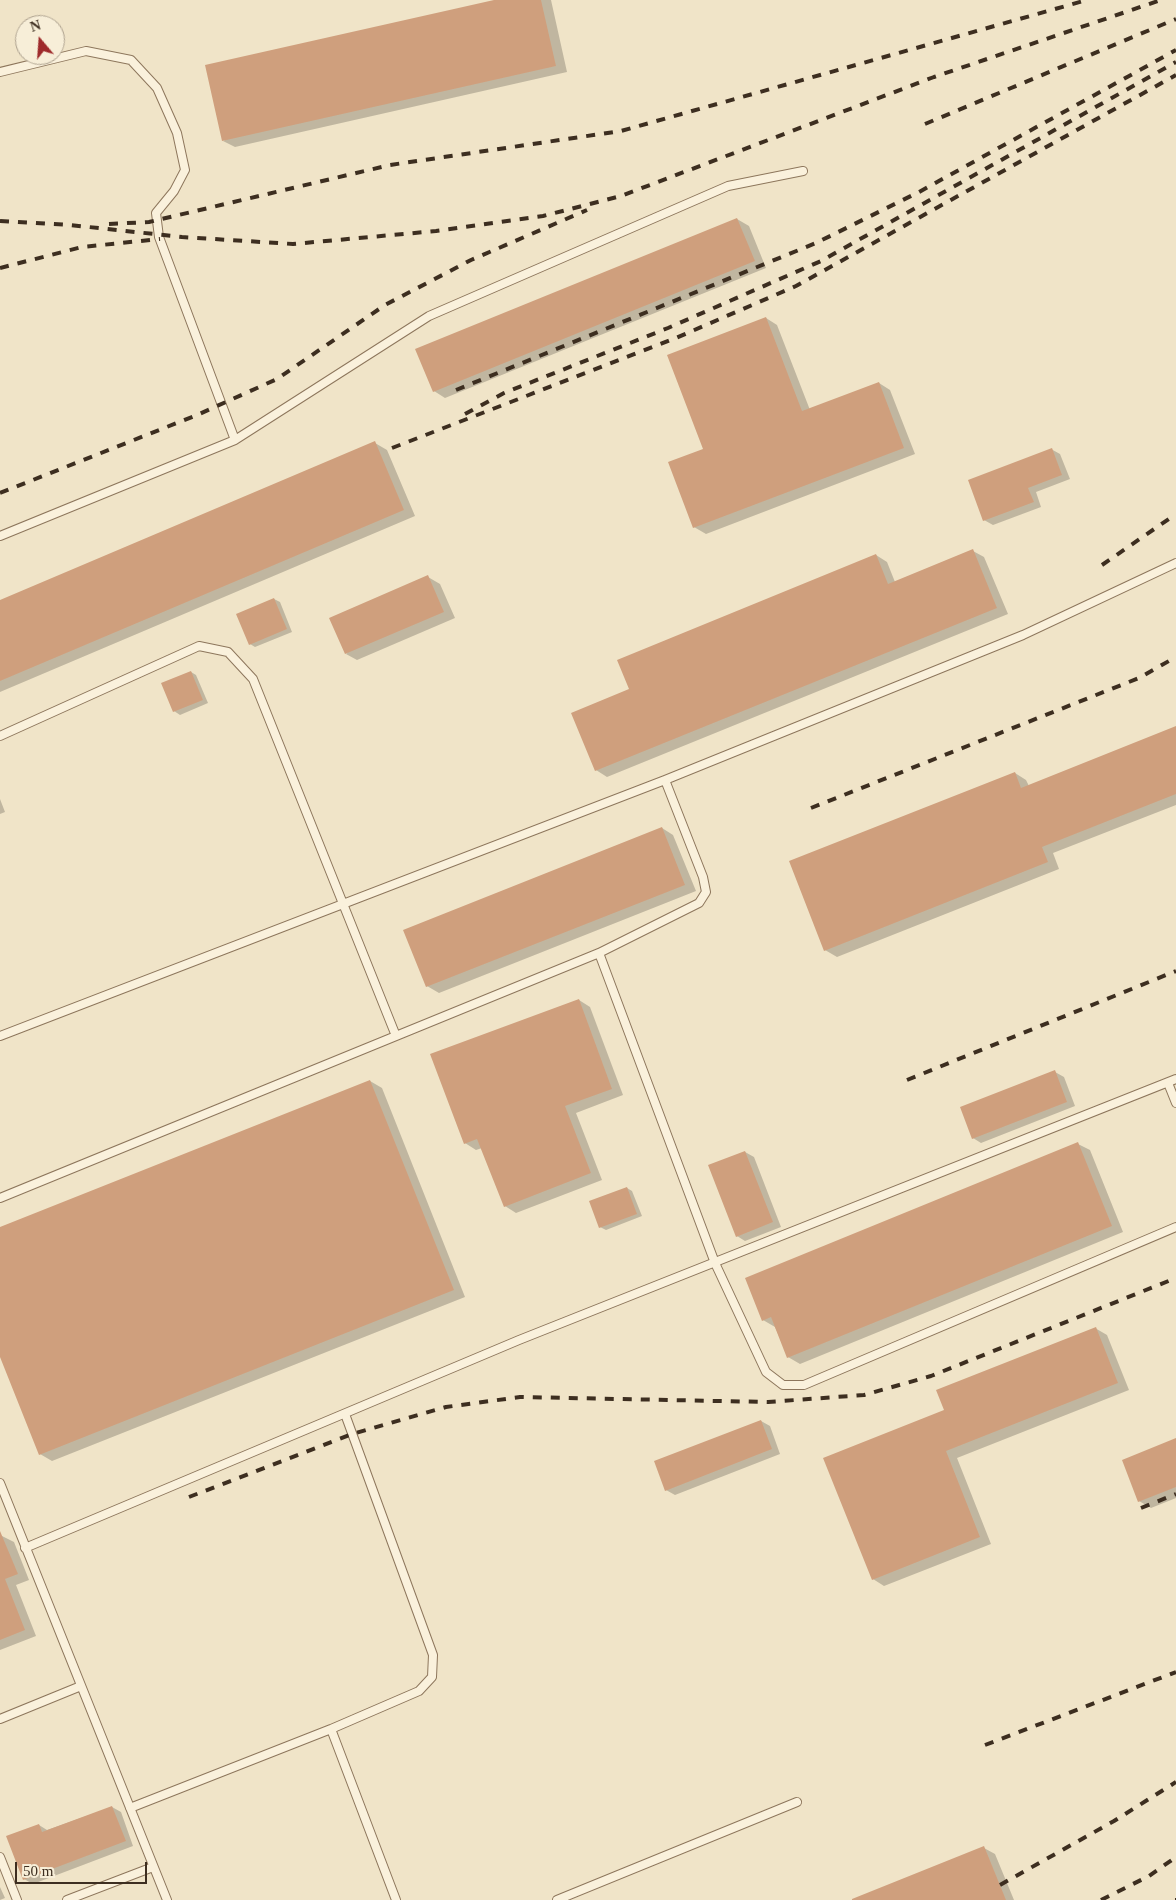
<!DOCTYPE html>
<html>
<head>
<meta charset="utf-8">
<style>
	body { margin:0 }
	#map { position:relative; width:1176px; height:1900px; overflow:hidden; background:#f0e4c8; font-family:Georgia,serif }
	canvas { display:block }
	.north { position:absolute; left:15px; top:15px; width:50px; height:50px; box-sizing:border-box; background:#f7eed8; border:1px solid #ada18e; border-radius:50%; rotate:342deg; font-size:14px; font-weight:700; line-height:20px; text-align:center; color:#3d2e20 }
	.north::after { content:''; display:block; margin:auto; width:18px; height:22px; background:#9e2a2b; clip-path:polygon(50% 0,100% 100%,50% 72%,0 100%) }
	.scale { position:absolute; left:15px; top:1862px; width:132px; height:22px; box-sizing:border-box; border:2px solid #3d2e20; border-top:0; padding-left:6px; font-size:15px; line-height:18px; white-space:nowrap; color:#3d2e20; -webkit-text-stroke:4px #f7eed8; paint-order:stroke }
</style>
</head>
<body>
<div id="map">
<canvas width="1176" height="1900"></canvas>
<div class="north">N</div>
<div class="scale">50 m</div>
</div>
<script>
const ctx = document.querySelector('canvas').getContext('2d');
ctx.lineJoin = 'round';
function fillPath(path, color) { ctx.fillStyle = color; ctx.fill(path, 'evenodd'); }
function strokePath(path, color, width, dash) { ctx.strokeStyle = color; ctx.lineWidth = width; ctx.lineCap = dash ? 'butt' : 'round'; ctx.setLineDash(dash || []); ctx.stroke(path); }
fillPath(new Path2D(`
	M500 0H551L567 72 235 147 223 141Z
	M737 219 749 226 766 268 445 398 434 391Z
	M766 318 777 325 810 410 879 383 890 390 915 454 706 534 694 527Z
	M375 443 387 450 415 516 0 692V602Z
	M1051 449 1060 454 1070 479 1036 492 1041 507 993 525 984 520Z
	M973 551 984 557 1008 614 607 777 596 770 631 689 876 555 887 562 895 582Z
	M428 577 440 584 455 618 357 660 346 654Z
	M274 599 280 602 292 632 255 647 250 644Z
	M191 672 196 675 208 703 180 715 174 711Z
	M1176 728V805L1053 853 1059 869 837 957 825 950 1015 773 1026 780 1029 786Z
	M0 799 5 812 0 814Z
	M662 828 673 835 696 891 439 993 427 986Z
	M579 1000 590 1007 623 1095 576 1113 602 1180 516 1213 505 1206 482 1148 476 1150 465 1143Z
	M1055 1072 1064 1077 1075 1106 981 1143 973 1138Z
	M370 1081 382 1088 465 1297 52 1461 40 1454 0 1353V1229Z
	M1078 1144 1090 1150 1123 1232 800 1364 788 1357 775 1327 763 1320Z
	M745 1152 754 1157 781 1227 745 1241 737 1236Z
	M627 1188 632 1191 642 1216 606 1230 600 1227Z
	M1095 1328 1107 1335 1129 1390 957 1458 991 1544 884 1586 873 1579 946 1411Z
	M761 1421 770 1426 780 1454 675 1495 666 1490Z
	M1176 1440V1498L1151 1508 1139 1501Z
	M2 1536 14 1542 29 1580 16 1585 36 1636 0 1650V1537Z
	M112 1807 121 1812 133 1846 33 1884 24 1879 39 1825 47 1830Z
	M984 1848 995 1854 1014 1900H854Z
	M0 1887 5 1898 0 1900Z`), '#0003');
fillPath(new Path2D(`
	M494 0H541L556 66 222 141 205 65Z
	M737 218 755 261 433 392 415 349Z
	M766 317 802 411 879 382 904 448 693 528 668 462 703 449 667 355Z
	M375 441 404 510 0 681V600Z
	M1052 448 1062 475 1028 488 1034 502 983 521 968 480Z
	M973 549 997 608 595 771 571 713 629 689 617 660 876 554 888 584Z
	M428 575 444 612 345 654 329 618Z
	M274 598 287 629 249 645 236 614Z
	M191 671 203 700 173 712 161 683Z
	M1176 726V794L1042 847 1048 862 824 951 789 861 1015 772 1021 788Z
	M662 827 685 885 426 987 403 930Z
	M579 999 612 1089 565 1106 591 1173 504 1207 477 1139 464 1144 430 1054Z
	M1055 1070 1067 1102 972 1139 960 1107Z
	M370 1080 454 1290 39 1455 0 1357V1227Z
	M1078 1142 1112 1226 787 1358 771 1317 762 1321 745 1278Z
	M745 1151 773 1222 736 1237 708 1165Z
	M627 1187 637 1214 599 1228 589 1201Z
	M1096 1327 1118 1383 946 1451 980 1537 872 1580 823 1458 944 1410 936 1390Z
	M761 1420 772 1449 665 1491 654 1461Z
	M1176 1438V1487L1138 1502 1122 1460Z
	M0 1531 18 1574 5 1579 25 1630 0 1640Z
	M112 1806 126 1841 23 1880 6 1836 39 1824 42 1832Z
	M984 1846 1006 1900H852V1899Z`), '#cf9f7d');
const lane = new Path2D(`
	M0 72 86 51 131 60 157 88 177 133 185 170 174 191 156 213 159 237 235 440
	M0 536 235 440 429 316 728 186 803 171
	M0 736 199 646 228 652 253 679 396 1036 0 1198
	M599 953 715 1263 766 1372 783 1385H804L1176 1227
	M0 1036 665 780 1023 635 1176 563
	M396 1036 599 953 699 903 706 892 703 877 665 780
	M1168 1083 1176 1103
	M0 1483 167 1900
	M25 1548 519 1340 1176 1079
	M0 1719 81 1686
	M331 1729 396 1900
	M130 1808 331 1729 419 1691 432 1677 433 1655 345 1414
	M0 1857 17 1900
	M67 1900 153 1867
	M557 1900 797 1802`);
strokePath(lane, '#8d765c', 10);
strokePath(lane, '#faf1dc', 8);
strokePath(new Path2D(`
	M925 124 1176 19
	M0 221 70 225 182 237 293 244 436 231 543 216 621 196 934 77 1161 0
	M109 224 149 222 390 165 621 131 1087 0
	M0 268 82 247 160 239
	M456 390 816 243 919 192 1176 50
	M465 414 504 393 668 328 821 261 1176 62
	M392 448 676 338 796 286 1176 75
	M0 493 197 415 277 379 385 305 471 260 587 210
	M1102 565 1176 514
	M811 808 1139 678 1176 657
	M907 1080 1176 971
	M189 1497 352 1434 446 1407 520 1397 768 1402 864 1395 931 1376 1176 1278
	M1141 1508 1176 1494
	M985 1745 1176 1672
	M1000 1885 1114 1821 1176 1782
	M1101 1900 1149 1876 1176 1857
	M1175 1900H1176`), '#3d2e20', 4, [9, 9]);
</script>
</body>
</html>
